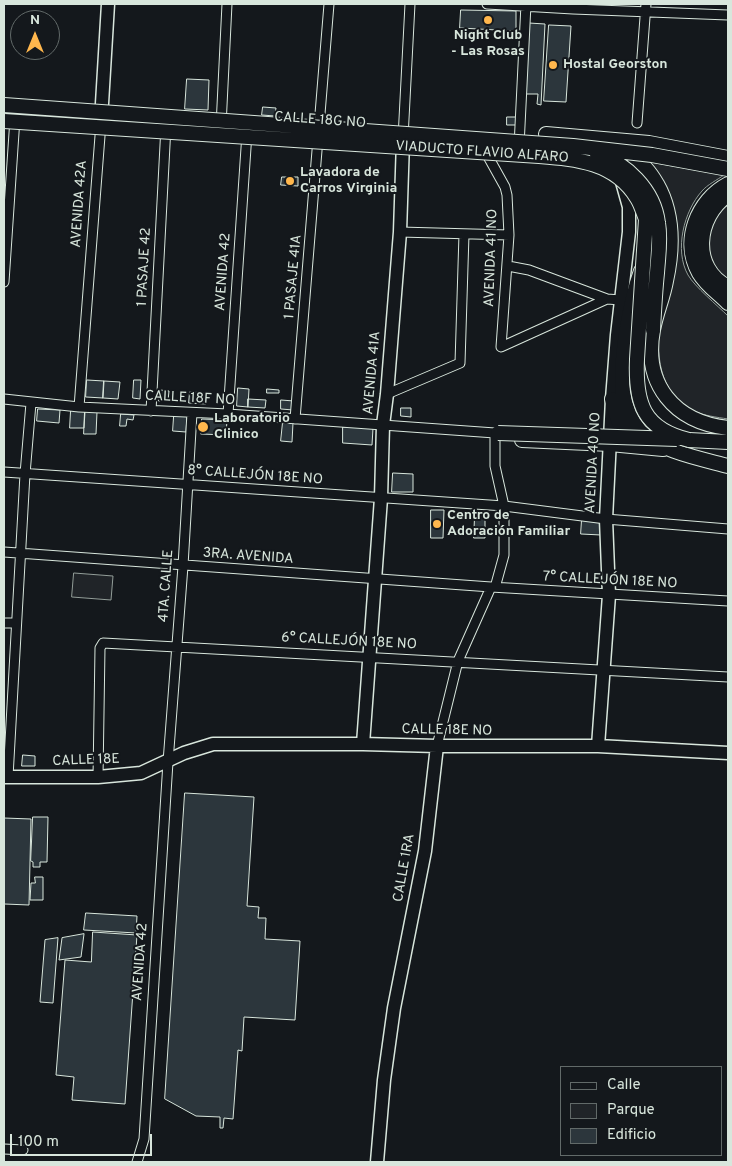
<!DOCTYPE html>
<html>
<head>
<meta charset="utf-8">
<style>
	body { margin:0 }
	#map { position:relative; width:732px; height:1166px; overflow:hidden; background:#14181c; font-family:Overpass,sans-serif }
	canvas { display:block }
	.frame { position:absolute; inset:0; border:5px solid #d8e6dc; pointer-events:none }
	.legend { position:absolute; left:560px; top:1066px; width:162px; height:90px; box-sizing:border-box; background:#14181c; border:1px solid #626a69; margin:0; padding:6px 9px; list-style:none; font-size:15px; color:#d8e6dc }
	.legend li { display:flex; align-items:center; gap:10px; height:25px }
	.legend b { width:25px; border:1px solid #626a69 }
	.north { position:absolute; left:10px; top:10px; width:50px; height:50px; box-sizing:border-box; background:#14181c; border:1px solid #626a69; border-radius:50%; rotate:0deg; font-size:14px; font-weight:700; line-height:20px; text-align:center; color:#d8e6dc }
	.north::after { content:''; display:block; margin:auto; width:18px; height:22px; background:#ffb74d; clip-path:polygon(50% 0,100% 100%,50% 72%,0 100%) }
	.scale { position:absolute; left:10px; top:1134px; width:142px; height:22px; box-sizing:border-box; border:2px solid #d8e6dc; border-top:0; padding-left:6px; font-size:15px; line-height:18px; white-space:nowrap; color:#d8e6dc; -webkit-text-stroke:4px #14181c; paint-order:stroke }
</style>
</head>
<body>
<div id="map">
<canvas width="732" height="1166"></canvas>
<div class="frame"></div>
<ul class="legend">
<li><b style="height:6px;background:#14181c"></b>Calle</li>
<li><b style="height:14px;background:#202428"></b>Parque</li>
<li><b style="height:14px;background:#2c363c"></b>Edificio</li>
</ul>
<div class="north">N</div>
<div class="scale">100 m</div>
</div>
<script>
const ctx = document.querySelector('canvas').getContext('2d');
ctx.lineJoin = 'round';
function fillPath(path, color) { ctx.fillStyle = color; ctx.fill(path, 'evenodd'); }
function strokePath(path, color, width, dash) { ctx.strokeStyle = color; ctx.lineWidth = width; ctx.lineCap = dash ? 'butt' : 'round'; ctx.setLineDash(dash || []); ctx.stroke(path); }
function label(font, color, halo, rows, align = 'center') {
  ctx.font = font + ' Overpass,sans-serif'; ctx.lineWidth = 4; ctx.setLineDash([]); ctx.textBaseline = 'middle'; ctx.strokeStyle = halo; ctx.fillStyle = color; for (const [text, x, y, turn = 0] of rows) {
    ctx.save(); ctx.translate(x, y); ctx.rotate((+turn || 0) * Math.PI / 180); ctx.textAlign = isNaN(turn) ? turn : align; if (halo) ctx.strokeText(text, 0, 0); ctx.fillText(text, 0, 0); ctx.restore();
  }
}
const green = new Path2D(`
	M650 162 724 175C717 180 707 185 702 191 684 211 674 250 688 275 695 287 717 305 728 316V419C716 417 705 416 694 411 658 394 655 352 661 318L648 165Z
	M728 206V282L715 271 706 246 714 219 723 208Z
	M74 573 113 576 111 600 72 597Z`);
fillPath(green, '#202428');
strokePath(green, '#939e99', 1);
const building = new Path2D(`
	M461 10 516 11V31L460 28Z
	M529 23 545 24 541 105 537 104 538 94H526Z
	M549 25 571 26 566 102 544 101Z
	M187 79 209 80 208 110 185 109Z
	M263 107 276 108 275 116 262 115Z
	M507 117H516V125H507Z
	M282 177H298V186L281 185Z
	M87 380 104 381 103 398 86 397Z
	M134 380H141L140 399 133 398Z
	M104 381 120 382 118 399 103 398Z
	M238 388 249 389 248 407 237 406Z
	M267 389 279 390V393H267Z
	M160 390 169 391 168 401H159Z
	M190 392 206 393V404L189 403Z
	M248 399 266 400 265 408 248 407Z
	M281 400 294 401 293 410 281 409Z
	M401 408H411V417L401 416Z
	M38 409 60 410 59 423 37 421Z
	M71 410 85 411 84 428H70Z
	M85 411 97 412 96 434H84Z
	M121 414 134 415 133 420 127 419 126 426H120Z
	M174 416H187L186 432 173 431Z
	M202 419 227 420 226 435 201 434Z
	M283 422 293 423 292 442 281 441Z
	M343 427 373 428 372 445 343 443Z
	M393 473 413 474V492H392Z
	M431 510H444L443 538H431Z
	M475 516H485V538H474Z
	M582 519 602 520 601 535 581 534Z
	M23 755 35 756V766H22Z
	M185 793 254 797 247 906 259 907 258 918H266L265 939 300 941 295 1020 244 1017 242 1051 238 1050 233 1119 224 1118 223 1128H220V1117L196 1116 165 1099Z
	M33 817H48L47 862H40V867H33V862L31 861Z
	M4 818 31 819 29 905 4 904Z
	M35 877H43V900H30L31 883H35Z
	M86 913 137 916 136 933 84 930Z
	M93 932 137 935 125 1104 72 1100 74 1077 56 1075 65 960 91 962Z
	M84 934 81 957 59 960 62 938Z
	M58 938 53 1003 40 1002 45 940Z`);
fillPath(building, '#2c363c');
strokePath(building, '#d8e6dc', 1);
const street = new Path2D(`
	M487 4 573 9 728 15
	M637 123 646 4
	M221 126 227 4
	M403 138 410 4
	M519 146 526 4
	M485 151 505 187 507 195 509 235 501 347 607 299 621 300
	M400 232 509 235
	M508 266 529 270 607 299
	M4 282 15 118
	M387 394 460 363 464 234
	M4 399 79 407 228 414 495 433V466L504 506V555L496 584
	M79 407 101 123
	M151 411 166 126
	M228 414 247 133
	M295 419 329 4
	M4 472 504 506 606 519 728 529
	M4 552 491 587 728 601
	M4 623H16
	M437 746 458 661 491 587
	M8 777 25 474 31 403
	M98 777 100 648 103 643 728 677
	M4 1149 23 1150
	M137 1162 144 1139 168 762 183 566 192 413`);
const secondary = new Path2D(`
	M4 113 198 127
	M101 120 108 4
	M363 744 381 498 383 425 387 394 400 232 403 141
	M598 746 609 595 606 519 612 399 617 335 629 232V207L622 182
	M4 777H98L141 773 184 753 213 744H363L437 746H598L728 753
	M377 1162 384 1080 394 1008 425 851 437 746`);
const primary = new Path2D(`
	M546 134 649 143 728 158
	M572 154 631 158C643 162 651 174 657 184 674 214 673 249 666 281 663 298 656 313 653 330 643 384 674 422 728 428
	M728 184C697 200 681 241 699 273 706 285 718 293 728 303
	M728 195C696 217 691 268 728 287
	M641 271C630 301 619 361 623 392 625 406 630 420 640 431 659 451 702 459 728 466
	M612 399C616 416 620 434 637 442
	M522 440 610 444 663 449
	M689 440 728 442`);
strokePath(street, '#d8e6dc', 11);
strokePath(secondary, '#d8e6dc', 15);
strokePath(primary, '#d8e6dc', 16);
strokePath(street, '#14181c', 9);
strokePath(secondary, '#14181c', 12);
strokePath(primary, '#14181c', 14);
const primaryBridge = new Path2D(`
	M4 105 573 146 652 155 728 169
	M4 121 539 156C577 159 615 162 637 198 641 204 643 212 646 219L637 359C635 403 643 429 689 440
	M596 152C626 164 654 189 658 223 661 240 658 257 657 273 655 292 654 311 653 330
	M498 433 677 439`);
strokePath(primaryBridge, '#d8e6dc', 16, []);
strokePath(primaryBridge, '#14181c', 14);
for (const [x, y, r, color] of [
	[488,20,5,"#ffb74d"],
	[553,65,5,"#ffb74d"],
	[290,181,5,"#ffb74d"],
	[203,427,6,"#ffb74d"],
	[437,524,5,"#ffb74d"]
]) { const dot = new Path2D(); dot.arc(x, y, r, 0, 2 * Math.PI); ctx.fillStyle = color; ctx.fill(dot); strokePath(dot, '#14181c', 2); }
label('bold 14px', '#d8e6dc', '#14181c', [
	["Night Club",488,36,"center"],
	["- Las Rosas",488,52,"center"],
	["Hostal Georston",563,65],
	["Lavadora de",300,173],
	["Carros Virginia",300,189],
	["Laboratorio",214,419],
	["Clinico",214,435],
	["Centro de",447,516],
	["Adoración Familiar",447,532]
], 'left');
label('14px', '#d8e6dc', '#14181c', [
	["CALLE 18G NO",320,121,4],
	["VIADUCTO FLAVIO ALFARO",482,153,4],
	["AVENIDA 42A",80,204,-86],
	["AVENIDA 41 NO",492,258,-88],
	["1 PASAJE 42",145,267,-87],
	["AVENIDA 42",224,272,-86],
	["1 PASAJE 41A",294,277,-85],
	["AVENIDA 41A",373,373,-85],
	["CALLE 18F NO",190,399,3],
	["AVENIDA 40 NO",594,463,-87],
	["8° CALLEJÓN 18E NO",255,476,4],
	["3RA. AVENIDA",248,557,4],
	["7° CALLEJÓN 18E NO",610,581,3],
	["4TA. CALLE",167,586,-86],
	["6° CALLEJÓN 18E NO",349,642,3],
	["CALLE 18E NO",447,731,1],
	["CALLE 18E",86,761,-2],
	["CALLE 1RA",405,868,-80],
	["AVENIDA 42",141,962,-86]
]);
</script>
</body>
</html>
